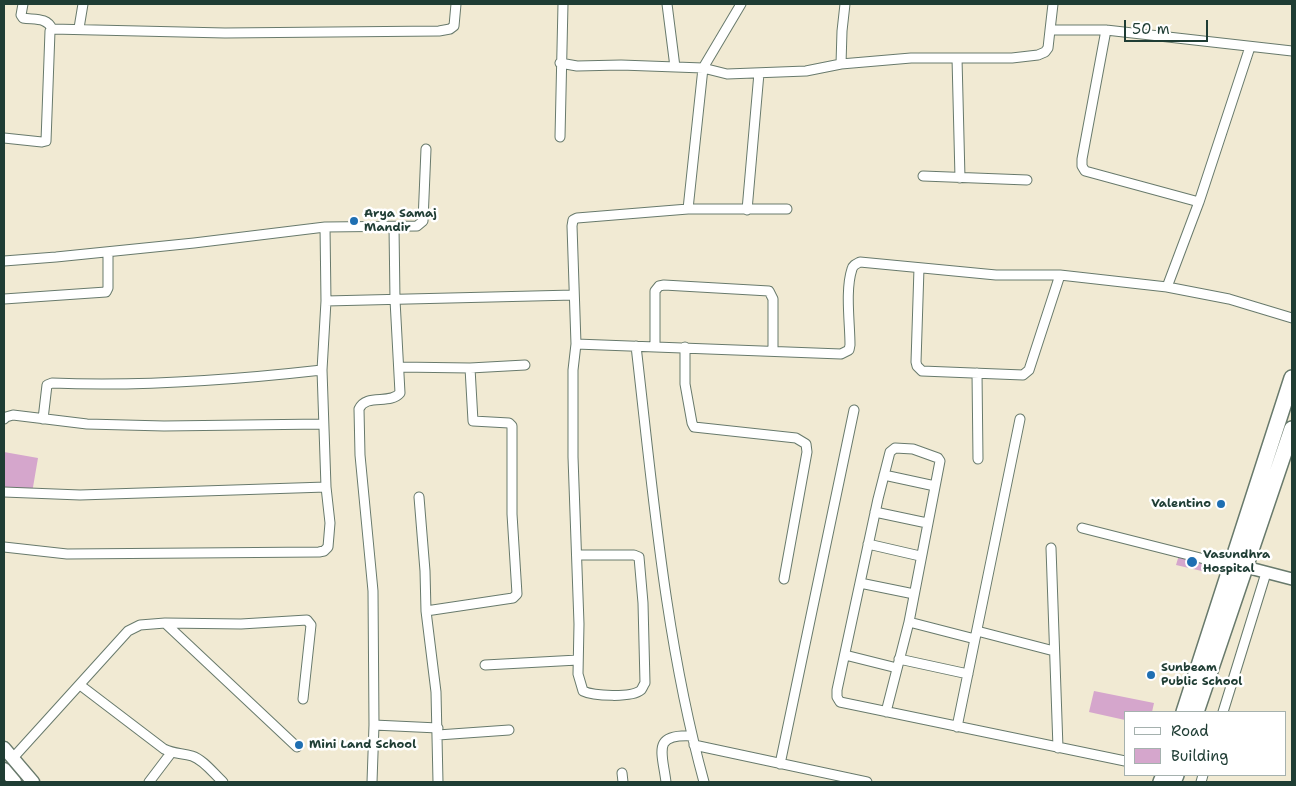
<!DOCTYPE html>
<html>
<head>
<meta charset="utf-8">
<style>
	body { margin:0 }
	#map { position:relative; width:1296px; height:786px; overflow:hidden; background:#f1ead3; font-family:"Shantell Sans",sans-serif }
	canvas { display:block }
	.frame { position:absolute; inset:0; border:5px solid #1f3d34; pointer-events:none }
	.legend { position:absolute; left:1124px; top:711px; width:162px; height:65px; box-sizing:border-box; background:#fff; border:1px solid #a5b1ae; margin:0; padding:6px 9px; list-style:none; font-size:15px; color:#1f3d34 }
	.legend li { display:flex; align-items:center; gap:10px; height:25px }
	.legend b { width:25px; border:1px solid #a5b1ae }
	.scale { position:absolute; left:1124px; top:20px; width:84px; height:22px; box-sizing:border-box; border:2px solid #1f3d34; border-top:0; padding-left:6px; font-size:15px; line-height:18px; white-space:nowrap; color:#1f3d34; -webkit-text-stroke:4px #fff; paint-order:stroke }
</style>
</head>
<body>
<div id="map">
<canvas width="1296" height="786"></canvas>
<div class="frame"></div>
<ul class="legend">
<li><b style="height:6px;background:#fff"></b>Road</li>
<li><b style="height:14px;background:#d5a6cc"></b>Building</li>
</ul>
<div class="scale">50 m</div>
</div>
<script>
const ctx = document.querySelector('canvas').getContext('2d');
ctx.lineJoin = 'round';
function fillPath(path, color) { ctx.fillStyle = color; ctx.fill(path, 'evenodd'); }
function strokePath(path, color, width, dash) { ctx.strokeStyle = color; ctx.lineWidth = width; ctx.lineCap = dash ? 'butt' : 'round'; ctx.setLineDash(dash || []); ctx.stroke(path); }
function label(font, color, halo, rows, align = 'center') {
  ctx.font = font + ' "Shantell Sans",sans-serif'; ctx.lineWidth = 5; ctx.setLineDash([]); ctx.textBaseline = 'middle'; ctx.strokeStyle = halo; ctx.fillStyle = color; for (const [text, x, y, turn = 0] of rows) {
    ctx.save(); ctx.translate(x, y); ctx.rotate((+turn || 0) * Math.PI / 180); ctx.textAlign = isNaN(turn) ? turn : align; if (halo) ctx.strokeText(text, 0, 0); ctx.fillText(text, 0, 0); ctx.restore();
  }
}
fillPath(new Path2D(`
	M4 452 38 458 32 493 4 488Z
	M1179 555 1208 562 1206 572 1176 565Z
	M1094 691 1154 703 1152 712H1125V720L1089 712Z`), '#d5a6cc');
const minor = new Path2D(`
	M23 4 21 15 23 18C34 20 47 17 52 29
	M667 4 675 67
	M79 28 83 4
	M1050 30 1053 4
	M1106 30 1082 159V166L1085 171 1199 202
	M957 58 960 178
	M560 63 577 66 621 65 703 68 727 74 806 71 841 64 911 58H1012L1038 55 1045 52 1048 48 1050 30H1106L1292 51
	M841 64 842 31 845 4
	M560 137 563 4
	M4 138 42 142 46 141 50 31 52 29 225 33 439 31 450 29 454 26 456 4
	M923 176 1027 180
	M688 209H787
	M747 210 759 73
	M4 261 56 257 194 243 325 227 417 226 423 221 426 149
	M919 268 916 362 917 366 922 371 1023 375 1029 370 1060 275
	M1167 287 1199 202 1250 47
	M4 299 106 292 108 288V252
	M326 301 574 295
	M576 344 572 226 573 220 577 218 688 209 703 68 741 4
	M636 346C653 492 665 640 704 782
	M655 347V291L659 286 664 285 769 291 773 299V350
	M685 347V384L692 423 694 427 796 438 806 444 807 452 784 579
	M399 367 470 368 525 365
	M977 373 978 459
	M4 419 6 417 13 415 87 424 164 426 323 424
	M43 419 47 385 52 383C141 387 233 380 322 370
	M884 475 935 486
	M4 492 80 495 326 487
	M419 497 425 571 426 611 436 692 438 782
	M875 512 927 523
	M1082 528 1232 566
	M868 544 920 556
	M4 547 67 554 319 552 324 551 328 547 330 523 326 487 322 370 326 301 325 227
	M1051 548 1058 748
	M577 555H634L639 557 643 603 645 683C644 684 642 689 641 690 632 698 593 696 583 691L578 674 579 624 573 457V370L576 344 841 354 849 350 850 345C850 323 845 290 852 269 853 265 856 264 860 262L996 275H1060L1167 287 1229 299 1292 318
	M860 583 914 594
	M426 611 513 598 517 594 512 514V426L509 423 473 421 470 368
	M977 631 1054 651
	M975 639 909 622 940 461 938 458 913 449 895 448 890 452 878 499 837 690V697L840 702 1125 761
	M845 655 897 668
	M899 659 968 674
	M485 665 578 660
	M80 685 164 749C174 754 182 753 192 756 204 760 214 774 223 782
	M886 712 909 622
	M1223 712 1266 573
	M374 725 438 728
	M957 727 1020 419
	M438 735 509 730
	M694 745 867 782
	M297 747 165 623 241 624 307 620 311 625 303 699
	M12 759 128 631 140 625 165 623
	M780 764 854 410
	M622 773 623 782
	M149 782 171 753
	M372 782 374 725 373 591 360 455 359 409C366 393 390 405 400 393L395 300 394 227
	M666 782C662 751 652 734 692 736
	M1201 782 1203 775`);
const tertiary = new Path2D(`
	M1238 565 1292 579`);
const secondary = new Path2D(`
	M4 748 33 782
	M4 769 15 782`);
const trunk = new Path2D(`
	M1184 712 1292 378
	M1196 712 1292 429
	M1161 782 1164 775
	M1173 782 1176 775`);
strokePath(minor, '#687a6c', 11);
strokePath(tertiary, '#687a6c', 14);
strokePath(secondary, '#687a6c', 15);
strokePath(trunk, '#687a6c', 18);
strokePath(minor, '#fff', 9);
strokePath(tertiary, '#fff', 11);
strokePath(secondary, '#fff', 12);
strokePath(trunk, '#fff', 15);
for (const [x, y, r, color] of [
	[354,221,5,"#1f6fb2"],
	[1221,504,5,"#1f6fb2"],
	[1192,562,6,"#1f6fb2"],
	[1151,675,5,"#1f6fb2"],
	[299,745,5,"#1f6fb2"]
]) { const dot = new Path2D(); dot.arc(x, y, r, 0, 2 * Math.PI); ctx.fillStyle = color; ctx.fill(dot); strokePath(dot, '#fff', 2); }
label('bold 12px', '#1f3d34', '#fff', [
	["Arya Samaj",364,214],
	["Mandir",364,228],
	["Valentino",1211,504,"right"],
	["Vasundhra",1203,555],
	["Hospital",1203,569],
	["Sunbeam",1161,668],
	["Public School",1161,682],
	["Mini Land School",309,745]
], 'left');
</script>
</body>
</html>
